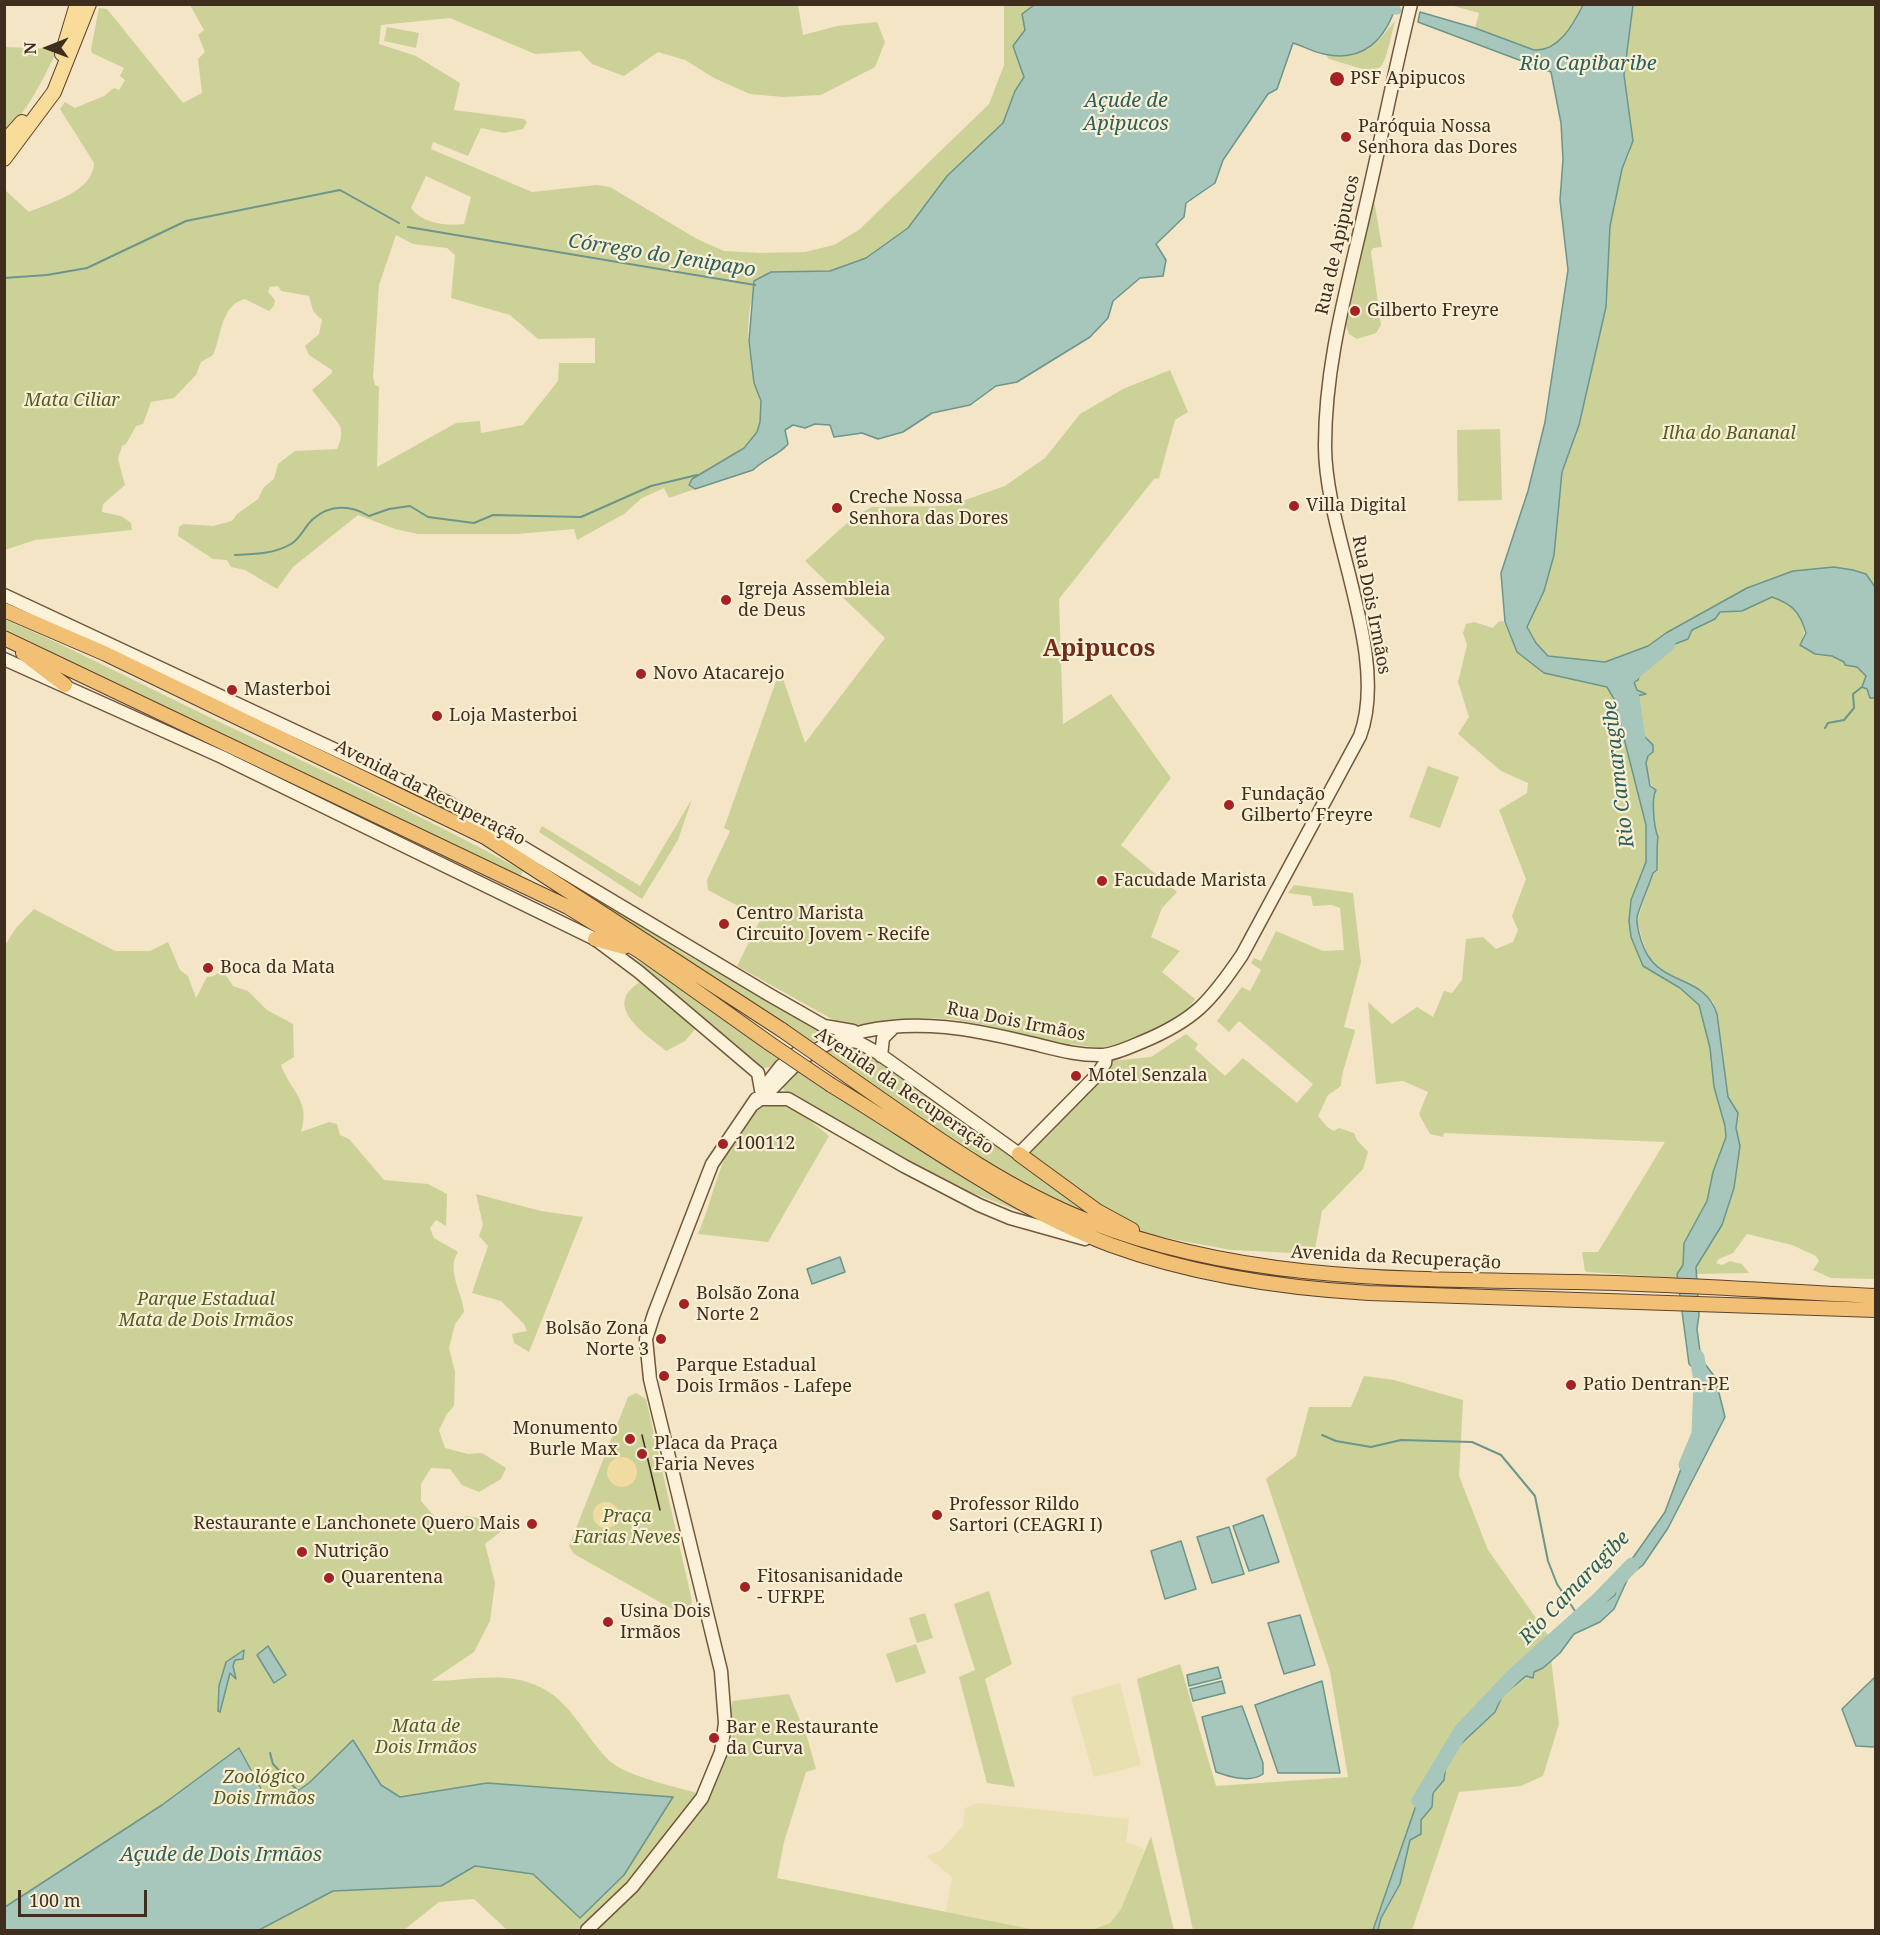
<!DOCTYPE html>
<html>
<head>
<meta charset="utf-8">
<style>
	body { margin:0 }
	#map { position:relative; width:1880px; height:1935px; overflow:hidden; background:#f3e5c5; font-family:"Noto Serif",serif }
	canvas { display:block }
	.frame { position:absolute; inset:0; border:6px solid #3f2e1e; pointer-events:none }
	.north { position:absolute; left:18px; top:18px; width:60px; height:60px; -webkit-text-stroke:4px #f9efd5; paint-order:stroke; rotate:269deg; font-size:16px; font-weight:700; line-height:24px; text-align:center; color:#3f2e1e }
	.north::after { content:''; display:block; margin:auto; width:21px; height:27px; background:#3f2e1e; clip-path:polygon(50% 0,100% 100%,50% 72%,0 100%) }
	.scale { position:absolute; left:18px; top:1890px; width:129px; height:27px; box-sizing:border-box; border:3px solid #3f2e1e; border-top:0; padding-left:8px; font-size:18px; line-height:21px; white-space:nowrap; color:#3f2e1e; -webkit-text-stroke:4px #f9efd5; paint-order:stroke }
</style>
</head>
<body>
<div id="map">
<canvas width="1880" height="1935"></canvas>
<div class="frame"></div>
<div class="north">N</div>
<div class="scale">100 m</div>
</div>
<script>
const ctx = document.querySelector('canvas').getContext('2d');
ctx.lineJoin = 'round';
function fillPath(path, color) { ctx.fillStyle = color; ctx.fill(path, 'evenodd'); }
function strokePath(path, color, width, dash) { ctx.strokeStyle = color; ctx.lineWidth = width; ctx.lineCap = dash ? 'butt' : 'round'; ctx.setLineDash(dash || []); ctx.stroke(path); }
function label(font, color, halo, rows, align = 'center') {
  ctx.font = font + ' "Noto Serif",serif'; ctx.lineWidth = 4.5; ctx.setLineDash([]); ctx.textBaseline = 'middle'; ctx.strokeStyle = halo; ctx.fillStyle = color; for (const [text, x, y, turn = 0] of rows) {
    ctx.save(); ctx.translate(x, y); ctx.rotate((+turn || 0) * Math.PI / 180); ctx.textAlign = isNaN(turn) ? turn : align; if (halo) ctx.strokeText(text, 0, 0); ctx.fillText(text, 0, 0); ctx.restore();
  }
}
fillPath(new Path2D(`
	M1120 1683 1141 1765 1094 1777 1071 1697Z
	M978 1803 1129 1819 1126 1842 1145 1849 1121 1909 1110 1923 1091 1930H1036L946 1912 952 1877 926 1856 940 1851 963 1826 965 1808Z`), '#e9e0b1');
fillPath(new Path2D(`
	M190 5H798L803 35 837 26 877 22 885 42 875 67 821 95 783 97 750 94 714 78 685 60 658 52 624 76 592 64 580 51 535 54 450 18 381 25 379 44 416 56 460 83 454 110 524 119 527 122 523 129 504 133 481 128 468 156 433 142 431 149 532 192 597 185 610 187 697 239 724 251 760 253 805 252 834 245 860 229 989 104 1004 65V5H1034V7L1025 30 1013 46 1024 77 1015 91 1003 123 947 176 908 228 866 258 830 271 771 272C765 282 752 296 750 307 748 322 747 340 750 354 754 374 767 412 757 431 743 456 709 463 689 485L695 489 669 498 664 488 642 498 624 514 577 540 574 529 517 534H418L395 529 358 515 293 567 277 589 245 570 231 567 227 560 213 559 178 536 179 527 183 524 213 526 232 521 237 514 258 499 264 487 274 479 278 464 295 451 337 449C341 441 343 432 339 424L312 390 332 373V370L309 355 305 346 319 334 322 320 313 311 309 296 281 291 278 286 270 287 268 292 275 300 274 306 269 311 245 299C221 304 221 338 213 355L201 362 196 375 174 398 151 402 143 424 136 426 126 444 122 446 118 459 125 485 103 504 102 512 121 516 131 523 132 530 35 540 5 550 4 189 29 212C51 202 93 192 94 163L60 109 65 102 75 108 104 96 114 88 119 90 125 80 120 76 124 68 92 53 91 49 99 8 107 9 183 103 202 93 198 59 205 52 198 35 204 30ZM426 176 471 197 464 224C446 226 423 224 411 208ZM396 235 413 244 447 248 455 255 451 298 510 315 538 339 595 338V363H559L558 381 523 425 481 433 480 421 456 423 377 467 379 387 375 385 373 377 379 285Z
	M1450 5H1583C1573 25 1558 52 1534 50L1475 28 1479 13Z
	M1633 5H1875V587L1866 574 1853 570 1693 617 1648 646 1605 662 1548 656 1536 643 1527 626 1544 591 1554 555 1562 472 1579 425 1606 307 1610 226 1622 169 1629 155 1632 129 1624 75Z
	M1395 21C1380 80 1387 76 1329 59L1326 55 1355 54 1379 40Z
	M387 27 419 33 416 48 384 41Z
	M5 47 58 49C43 80 28 109 5 135Z
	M1374 200 1382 247 1373 248 1371 252 1381 325 1376 333 1357 339 1349 334 1346 325Z
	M1170 370 1188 412 1175 420 1159 478 1154 479 1059 599 1063 724 1111 694 1171 778 1121 845 1177 892 1162 908 1151 937 1180 951 1162 972 1195 999 1186 1012 1131 1042 1099 1048 1035 1039 985 1025 950 1019 923 1018 846 1027 737 966 761 918 708 890 707 880 730 831 724 828 780 670 805 743 885 638 805 561 855 516 872 507 948 506 1005 486 1045 458 1080 414 1123 389Z
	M1500 429 1502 500 1458 501 1457 430Z
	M1772 597C1799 606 1808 618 1802 647L1815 655 1832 656 1844 662 1845 665 1857 667 1866 676 1865 687 1875 698V1279L1831 1278 1813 1270 1819 1261 1816 1256 1792 1245 1747 1234 1733 1253 1719 1259 1716 1263 1722 1265 1730 1261 1742 1264 1749 1273 1696 1274 1698 1261 1722 1225 1734 1188 1740 1146 1736 1128 1738 1113 1728 1097 1717 1014 1713 1002 1693 986 1653 965 1647 955 1637 921 1653 873 1657 870C1657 864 1657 840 1658 837 1651 823 1655 806 1653 791 1652 780 1642 770 1648 756L1652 754 1650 742 1632 719 1637 696 1646 694 1637 690 1634 682 1638 680 1643 663 1650 655 1657 657 1662 649 1687 639 1692 630 1715 619 1720 612 1742 611Z
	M4 619C74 649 141 684 209 717 315 767 421 814 523 871L520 877 264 757 5 629Z
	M1503 621 1517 652 1544 673 1607 687 1614 699 1646 825V862L1631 900V937L1643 966 1680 988 1699 1005 1710 1048 1714 1087 1725 1126 1726 1137 1713 1172 1707 1201 1684 1243 1683 1265 1678 1278 1588 1272 1585 1271 1582 1252H1598L1665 1142 1444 1133 1443 1137 1430 1134 1419 1114 1428 1092 1403 1081 1376 1084 1368 1002 1392 1024 1417 1007 1433 1017 1444 991 1452 993 1462 980 1466 939 1483 937 1496 949 1513 942 1518 930 1512 916 1526 879 1499 810 1527 793 1528 783 1501 771 1458 734 1469 717 1458 682 1467 645 1463 633 1466 624 1474 622 1493 628 1498 622Z
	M182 681 454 811 522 847 685 954 824 1031 812 1044 406 795Z
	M1428 766 1459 777 1440 828 1409 817Z
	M692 799 678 840 642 899 539 832 542 826 640 886Z
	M1294 885 1353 893 1361 962 1344 1027 1355 1030C1352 1045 1341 1072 1341 1086L1328 1095 1318 1116 1327 1127 1334 1131 1339 1128 1354 1133 1357 1140 1368 1152 1363 1169 1322 1211 1314 1254 1231 1250 1145 1234 1105 1210 1025 1153 1110 1061 1151 1057 1186 1034 1198 1044 1195 1049 1225 1076 1243 1058 1297 1103 1313 1084 1239 1021 1229 1032 1217 1021 1242 987 1250 991 1261 970 1251 963 1254 958 1261 961 1276 931 1323 951 1344 950 1340 908 1332 905 1313 906 1311 896 1288 893Z
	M34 909 115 951H150L168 942 180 970 188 976 196 998 207 977 214 976 222 970 233 986 248 991 267 1010 293 1024 294 1057 281 1065C291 1093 311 1100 301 1132L329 1122 337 1124 340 1135 349 1139 384 1180 428 1184 447 1194 446 1226 436 1220 430 1228 434 1238 458 1252C446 1271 462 1291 464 1312L455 1324 449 1348 455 1372 454 1406 447 1414 439 1430 445 1448 468 1454 482 1453 506 1468 501 1479 479 1492 462 1485 450 1469 431 1468 421 1484V1501L440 1523 449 1524 467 1516 497 1521 504 1529 485 1544 495 1583 490 1621 474 1652 431 1681C467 1681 506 1670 540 1687 573 1703 585 1738 611 1762 627 1776 676 1787 697 1793L624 1885 577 1930H507L474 1899 439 1902 404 1930H5L4 947 16 928ZM475 1866 624 1875 580 1917 533 1874Z
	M623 952 656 971 780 1057C778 1066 769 1068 762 1068Z
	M641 981 696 1028 685 1041 666 1051C653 1039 614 1016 627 994 630 989 637 984 641 981Z
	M841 1040 870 1053 1091 1213 1077 1210 955 1145 821 1050Z
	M795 1069 980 1189 1042 1220 944 1182 788 1096 782 1086Z
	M789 1103 829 1136 768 1242 698 1234C715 1197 724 1129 762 1107 770 1103 779 1104 789 1103Z
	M476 1194 541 1211 583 1217 529 1352 514 1343 512 1334 527 1331 524 1324 501 1301 472 1293 488 1246 479 1236 483 1225Z
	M1364 1376 1394 1380 1463 1400 1459 1476 1488 1550 1548 1635 1559 1724 1543 1776 1521 1786 1459 1792 1412 1930H1193L1137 1679 1180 1664 1216 1786 1348 1777 1330 1671 1266 1479 1296 1456 1309 1407H1351Z
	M636 1393 646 1399 692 1601 691 1607 684 1613 674 1610 574 1554 569 1546 628 1397Z
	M989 1591 1012 1664 985 1679 1015 1787 987 1783 959 1677 975 1670 954 1604Z
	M925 1613 933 1638 917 1643 909 1618Z
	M916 1644 926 1673 896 1683 886 1654Z
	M789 1694 807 1737 816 1769 806 1772 784 1842 777 1878 1036 1930H587L626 1893 700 1813 726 1759 732 1701Z
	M1151 1836 1174 1930H1091L1110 1923 1121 1909Z`), '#ccd297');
fillPath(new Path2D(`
	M607 1472a15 15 0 1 1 30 0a15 15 0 1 1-30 0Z
	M593 1515a13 13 0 1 1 26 0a13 13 0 1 1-26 0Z`), '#f1dba0');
const water = new Path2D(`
	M1034 5H1396C1386 39 1363 63 1324 54 1313 52 1303 46 1293 43L1277 89 1268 94 1223 160 1215 183 1186 203 1184 217 1156 244 1166 260 1163 276 1140 278 1113 301 1108 318 1090 337 1017 382 996 386 970 405 932 413 903 432 878 439 862 433 834 437 830 425 815 424 805 428 793 425 785 430 788 444C779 455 764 459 753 470L695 489 689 485 692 479 744 448 757 432 760 422 761 401 754 383 749 341 754 281 771 272 830 271 866 258 908 228 947 176 1003 123 1015 91 1024 77 1013 46 1025 30 1022 14Z
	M1583 5H1633L1624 75 1633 141 1622 169 1610 226 1606 307 1579 425 1562 472 1554 555 1544 591 1527 627 1536 643 1548 656 1605 662 1648 646 1666 633 1747 588 1793 571 1834 567 1853 570 1866 574 1875 587V698H1870L1867 689 1862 687 1866 676 1857 667 1845 665 1844 662 1832 656 1815 654 1800 645 1806 633C1800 612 1792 604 1772 597L1742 611 1720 612 1715 619 1692 630 1688 639 1662 649 1658 659 1656 655H1650L1647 663H1643L1638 680 1634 682 1637 690 1646 694 1637 696 1632 719 1641 733 1653 745V752L1648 756 1646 763 1650 786 1656 790C1651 798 1654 828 1658 837 1657 840 1657 864 1657 870L1653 873C1648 888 1641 903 1637 917 1636 924 1639 933 1641 940 1655 989 1703 971 1717 1014L1728 1097 1738 1113 1736 1128 1740 1146 1734 1188 1722 1225 1696 1267 1699 1315 1697 1329 1701 1359 1715 1377 1725 1417 1668 1528 1643 1565 1629 1576 1614 1609 1600 1622 1574 1634 1560 1653 1543 1668 1534 1672 1533 1678 1526 1676 1508 1691 1506 1688 1495 1712 1447 1757 1444 1780 1433 1793 1432 1807 1421 1820V1834L1410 1840 1400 1884 1381 1918 1378 1930H1373L1421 1791 1424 1786 1437 1782C1447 1766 1433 1750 1458 1740L1509 1677 1532 1663 1554 1641 1615 1595 1618 1579 1665 1512 1685 1458 1702 1434 1706 1381 1689 1364 1677 1274 1683 1265 1684 1243 1707 1201 1713 1172 1726 1137 1725 1126 1714 1087 1710 1048 1699 1005 1680 988 1643 966 1631 937 1629 921 1631 900 1646 862V825L1614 699 1607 687 1544 673 1517 652 1505 622 1501 573 1528 491 1545 422 1568 270 1560 200 1563 159 1561 123 1551 72 1418 22 1420 12 1475 28 1534 50C1558 52 1573 25 1583 5Z
	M840 1257 845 1272 812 1284 807 1269Z
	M1263 1515 1279 1562 1249 1571 1233 1526Z
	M1229 1527 1244 1574 1212 1583 1197 1537Z
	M1181 1541 1196 1589 1165 1599 1151 1551Z
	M1300 1615 1315 1665 1284 1674 1268 1623Z
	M268 1646 286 1675 274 1683 257 1655Z
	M244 1650 243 1659 235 1660 233 1666 236 1679 230 1673 220 1712 218 1711 219 1686 226 1662Z
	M1218 1667 1221 1678 1189 1686 1187 1675Z
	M1875 1677V1747L1856 1746 1842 1709Z
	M1222 1681 1225 1693 1193 1701 1190 1689Z
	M1322 1681 1340 1773H1278L1255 1705Z
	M1242 1706 1263 1763V1774C1250 1783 1230 1777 1216 1772L1202 1717Z
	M353 1740 381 1785 400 1797 487 1783 673 1797 624 1875 580 1918 533 1874 475 1866 441 1886 333 1891 259 1930H5V1907L162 1805 239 1748 264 1794 289 1797 309 1783Z`);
fillPath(water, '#a7c6bc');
strokePath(water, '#6c958b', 1.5);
strokePath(new Path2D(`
	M408 227 755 285
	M4 278 47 275 87 268 186 221 340 190 399 223
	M235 555C254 554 274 554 291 544 300 539 305 526 313 519 330 504 351 505 369 516L389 509 410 506 428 517 474 523 493 515 581 517 651 486 697 475
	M1825 728 1828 723 1844 720 1854 708 1853 694 1862 687
	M1322 1435 1336 1441 1371 1447 1401 1440 1472 1442 1501 1455 1535 1496 1548 1561 1557 1584 1579 1617
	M270 1753 273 1764 298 1791`), '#6c958b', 2);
strokePath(new Path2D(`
	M1394 10H1397`), '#a7c6bc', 9);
strokePath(new Path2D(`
	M1627 678 1668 644
	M1632 698 1639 746
	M1686 1465 1699 1434 1701 1381 1697 1357
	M1419 1801 1461 1731 1514 1675 1599 1599 1632 1565`), '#a7c6bc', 15);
const secondary = new Path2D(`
	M4 595 447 802 768 994 824 1026 853 1031
	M4 659 222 757 595 939 639 972 758 1073 761 1090
	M844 1040 858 1042 878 1053 1019 1154 1096 1076 1105 1063 1106 1055
	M881 1056 883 1038 894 1027
	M766 1085 781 1066 797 1053
	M762 1099H788L904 1166 979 1205 1010 1218 1085 1239
	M752 1105C767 1096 777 1083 789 1071 809 1050 836 1038 865 1031 920 1019 972 1029 1026 1042 1052 1048 1076 1056 1103 1055 1115 1054 1130 1047 1142 1042 1195 1020 1210 1002 1242 955L1360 736C1390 655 1325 533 1325 446 1325 364 1347 288 1365 209 1381 141 1394 72 1411 4
	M587 1930 632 1887 702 1798 721 1752 725 1723 721 1671 650 1379 646 1339 654 1314 712 1164 756 1099`);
const primary = new Path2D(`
	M62 54 77 4
	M4 142 22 122
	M4 159 54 92 89 4`);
const trunk = new Path2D(`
	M4 610 106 654 485 837 782 1030
	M4 638 568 907 641 952 769 1043
	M23 653 65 685
	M595 939 624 947
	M842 1072C920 1126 999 1186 1088 1221 1245 1283 1411 1279 1576 1282 1676 1284 1776 1291 1876 1296
	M831 1085C922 1140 1011 1207 1111 1245 1193 1275 1282 1288 1369 1293L1876 1310
	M1019 1154 1097 1211 1132 1230`);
strokePath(secondary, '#72573c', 15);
strokePath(primary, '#5e432d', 16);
strokePath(trunk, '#5e432d', 16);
strokePath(secondary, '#fcf2d9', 12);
strokePath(primary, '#f9db9a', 14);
strokePath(trunk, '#f1c074', 14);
strokePath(new Path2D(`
	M642 1435 660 1510`), '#3f2e1e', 1.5);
const trunkBridge = new Path2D(`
	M782 1030 842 1072
	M769 1043 831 1085`);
strokePath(trunkBridge, '#5e432d', 16, []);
strokePath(trunkBridge, '#f1c074', 14);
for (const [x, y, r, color] of [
	[1337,79,8,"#a52224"],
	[1346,137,6,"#a52224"],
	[1355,311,6,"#a52224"],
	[1294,506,6,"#a52224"],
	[837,508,6,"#a52224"],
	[726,600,6,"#a52224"],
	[641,674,6,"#a52224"],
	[232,690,6,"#a52224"],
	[437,716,6,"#a52224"],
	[1229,805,6,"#a52224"],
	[1102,881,6,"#a52224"],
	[724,924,6,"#a52224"],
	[208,968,6,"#a52224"],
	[1076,1076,6,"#a52224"],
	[723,1144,6,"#a52224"],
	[684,1304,6,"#a52224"],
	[661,1339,6,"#a52224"],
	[664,1376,6,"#a52224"],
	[1571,1385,6,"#a52224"],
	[630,1439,6,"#a52224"],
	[642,1454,6,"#a52224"],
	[937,1515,6,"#a52224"],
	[532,1524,6,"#a52224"],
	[302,1552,6,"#a52224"],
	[329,1578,6,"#a52224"],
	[745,1587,6,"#a52224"],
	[608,1622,6,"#a52224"],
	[714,1738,6,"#a52224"]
]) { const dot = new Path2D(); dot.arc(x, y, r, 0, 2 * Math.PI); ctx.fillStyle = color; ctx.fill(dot); strokePath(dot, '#f9efd5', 2); }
label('18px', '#3f2e1e', '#f9efd5', [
	["PSF Apipucos",1350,79],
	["Paróquia Nossa",1358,127],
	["Senhora das Dores",1358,148],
	["Gilberto Freyre",1367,311],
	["Creche Nossa",849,498],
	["Senhora das Dores",849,519],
	["Villa Digital",1306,506],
	["Igreja Assembleia",738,590],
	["de Deus",738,611],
	["Novo Atacarejo",653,674],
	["Masterboi",244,690],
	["Loja Masterboi",449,716],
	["Fundação",1241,795],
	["Gilberto Freyre",1241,816],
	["Facudade Marista",1114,881],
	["Centro Marista",736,914],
	["Circuito Jovem - Recife",736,935],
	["Boca da Mata",220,968],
	["Motel Senzala",1088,1076],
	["100112",735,1144],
	["Bolsão Zona",696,1294],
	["Norte 2",696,1315],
	["Bolsão Zona",649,1329,"right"],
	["Norte 3",649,1350,"right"],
	["Parque Estadual",676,1366],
	["Dois Irmãos - Lafepe",676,1387],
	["Patio Dentran-PE",1583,1385],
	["Monumento",618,1429,"right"],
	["Burle Max",618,1450,"right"],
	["Placa da Praça",654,1444],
	["Faria Neves",654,1465],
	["Professor Rildo",949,1505],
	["Sartori (CEAGRI I)",949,1526],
	["Restaurante e Lanchonete Quero Mais",520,1524,"right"],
	["Nutrição",314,1552],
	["Fitosanisanidade",757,1577],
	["- UFRPE",757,1598],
	["Quarentena",341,1578],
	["Usina Dois",620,1612],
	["Irmãos",620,1633],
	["Bar e Restaurante",726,1728],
	["da Curva",726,1749]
], 'left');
label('18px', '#3f2e1e', '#f9efd5', [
	["Rua de Apipucos",1338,245,-77],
	["Rua Dois Irmãos",1371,605,79],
	["Avenida da Recuperação",430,793,27],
	["Rua Dois Irmãos",1016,1022,11],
	["Avenida da Recuperação",904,1091,34],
	["Avenida da Recuperação",1396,1258,3]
]);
label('italic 18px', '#4f5d22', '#f9efd5', [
	["Mata Ciliar",72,401],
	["Ilha do Bananal",1729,434],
	["Parque Estadual",206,1300],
	["Mata de Dois Irmãos",206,1321],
	["Praça",627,1517],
	["Farias Neves",627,1538],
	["Mata de",426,1727],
	["Dois Irmãos",426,1748],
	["Zoológico",264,1778],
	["Dois Irmãos",264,1799]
]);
label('italic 20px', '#2c605c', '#f9efd5', [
	["Rio Capibaribe",1588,64],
	["Açude de",1126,101],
	["Apipucos",1126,124],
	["Córrego do Jenipapo",662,256,9],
	["Rio Camaragibe",1619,774,-97],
	["Rio Camaragibe",1575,1588,-46],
	["Açude de Dois Irmãos",221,1855]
]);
label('bold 24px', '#702b19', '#f9efd5', [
	["Apipucos",1099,649]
]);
</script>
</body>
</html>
